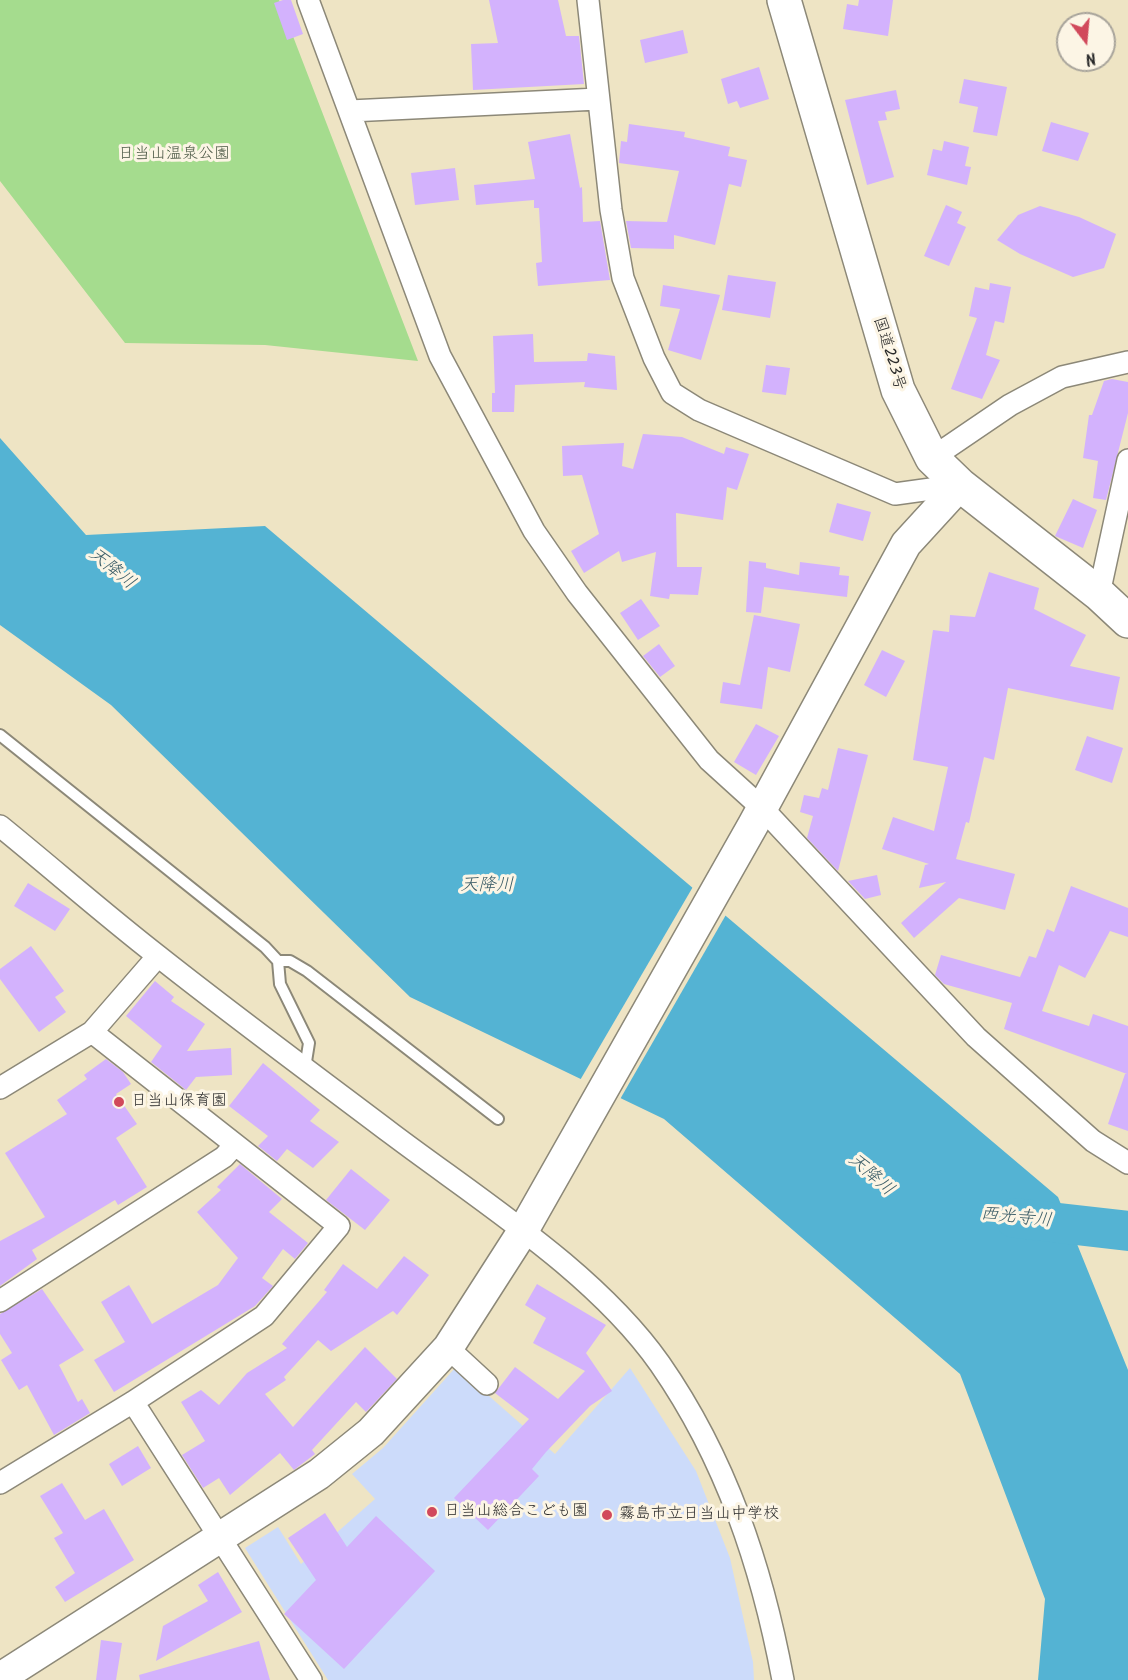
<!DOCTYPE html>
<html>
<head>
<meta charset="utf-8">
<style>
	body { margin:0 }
	#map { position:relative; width:1128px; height:1680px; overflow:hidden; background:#eee4c4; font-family:Kalam,sans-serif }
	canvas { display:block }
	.north { position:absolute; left:1056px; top:12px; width:60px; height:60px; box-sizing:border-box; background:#fcf5e5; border:2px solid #a8a49b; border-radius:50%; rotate:164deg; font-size:16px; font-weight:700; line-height:24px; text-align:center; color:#2b2b2b }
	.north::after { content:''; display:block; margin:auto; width:21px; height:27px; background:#d1495b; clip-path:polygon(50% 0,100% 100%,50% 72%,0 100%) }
</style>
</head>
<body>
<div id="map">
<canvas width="1128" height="1680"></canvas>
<div class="north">N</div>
</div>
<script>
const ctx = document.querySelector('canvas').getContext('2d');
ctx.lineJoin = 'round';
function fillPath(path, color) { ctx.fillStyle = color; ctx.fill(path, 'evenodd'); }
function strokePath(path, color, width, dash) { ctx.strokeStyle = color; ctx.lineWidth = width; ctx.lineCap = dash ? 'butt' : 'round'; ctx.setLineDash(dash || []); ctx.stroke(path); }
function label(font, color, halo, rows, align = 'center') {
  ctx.font = font + ' Kalam,"Klee One",sans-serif'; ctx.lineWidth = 6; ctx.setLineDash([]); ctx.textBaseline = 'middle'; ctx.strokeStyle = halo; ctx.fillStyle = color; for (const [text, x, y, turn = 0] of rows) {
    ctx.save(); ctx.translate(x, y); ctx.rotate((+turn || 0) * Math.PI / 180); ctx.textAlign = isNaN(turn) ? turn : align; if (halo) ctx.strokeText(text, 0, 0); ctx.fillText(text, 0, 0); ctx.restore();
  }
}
fillPath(new Path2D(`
	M456 1367 555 1454 630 1368 696 1471 730 1558 753 1662 754 1680H328L245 1548 278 1527 301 1564 375 1499 352 1474 383 1448Z`), '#ccdbfa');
fillPath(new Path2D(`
	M0 0H279L418 361 265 345 125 343 0 181Z`), '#a5dc8e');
fillPath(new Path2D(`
	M0 438 86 535 265 526 1058 1197 1128 1370V1680H1038L1045 1599 960 1374 664 1119 410 997 111 705 0 625Z`), '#54b3d3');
fillPath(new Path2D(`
	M694 885 727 913 619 1101 579 1082Z`), '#eee4c4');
strokePath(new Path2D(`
	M1015 1218 1128 1231`), '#54b3d3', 40);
fillPath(new Path2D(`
	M283 0H291L303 34 287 40 274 3Z
	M489 0H558L566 36H579L584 84 473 90 471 44 498 43Z
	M859 0H893L888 36 843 29 847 4 858 6Z
	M683 30 688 53 645 63 640 40Z
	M759 67 769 99 740 108 737 101 728 104 721 79Z
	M964 79 1007 87 997 136 973 132 978 107 959 103Z
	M896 90 900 109 885 112 887 120 878 121 894 177 867 185 845 100Z
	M1051 122 1089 133 1078 161 1042 151Z
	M629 124 685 132 684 137 730 147 728 156 747 160 741 187 729 184 715 245 674 235V249L631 248 626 221 667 222 679 171 619 163 621 141 627 142Z
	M570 134 580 188 582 187 583 222 600 221 610 280 538 286 536 263 542 262 539 208H534V200L476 205 474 185 535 179 528 142Z
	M944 141 969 147 965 166 971 167 967 185 927 175 933 149 942 151Z
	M455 168 459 200 415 205 411 173Z
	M946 205 962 212 957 223 966 227 949 266 924 256Z
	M1040 206 1079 217 1116 234 1104 268 1073 277 1020 254 997 240 1018 215Z
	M728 275 776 282 770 318 722 310Z
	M990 283 1011 287 1004 323 995 321 986 355 1000 360 982 399 951 389 977 318 969 316 975 287 989 290Z
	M663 285 720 295 701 360 668 350 680 309 660 306Z
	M533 334 534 362 587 361 588 353 615 356 617 390 584 387 585 382 515 385 514 412H492V393H495L493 336Z
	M766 365 790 368 786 395 762 392Z
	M1112 379 1128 382V413L1106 500 1093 498 1098 461 1083 458 1089 415H1092L1104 381Z
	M643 434 682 437 724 454 726 447 749 454 737 490 727 487 723 520 676 513 677 567H702L698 595 670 594 669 599 650 596 656 552 622 562 619 551 584 573 571 551 599 534 582 475 563 476 562 446 624 443 622 466 633 469Z
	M1073 499 1097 510 1083 548 1055 536Z
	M837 503 871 512 863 541 829 532Z
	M749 561 766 563V568L799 575 800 562 840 567 839 575 849 576 847 597 764 587 761 613 746 612Z
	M989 572 1039 588 1034 609 1086 635 1070 666 1120 677 1113 710 1008 688 994 760 984 757 969 823 966 822 956 859 1015 874 1005 910 959 898 914 938 901 923 946 882 919 888 925 865 929 864 882 849 893 817 934 831 948 767 913 760 933 630 949 632 950 615 975 617Z
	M641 599 660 626 638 640 620 613Z
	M754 615 800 624 790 672 768 667 762 709 720 703 723 682 740 685Z
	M659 644 675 666 660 677 643 656Z
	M882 650 905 661 886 697 864 685Z
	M756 724 779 736 756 775 734 762Z
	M1087 736 1123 748 1112 783 1075 770Z
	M838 748 868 755 838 871 807 838 813 816 800 812 804 795 819 798 822 788 828 790Z
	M877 875 881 895 865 899 848 881Z
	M28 883 70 909 55 931 14 906Z
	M1071 886 1128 908V937L1110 931 1085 978 1059 965 1042 1011 1089 1026 1093 1014 1128 1026V1131L1108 1124 1125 1074H1127L1004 1029 1012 1003 944 984 935 975 941 955 1020 977 1029 956 1036 958 1047 929 1054 932Z
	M31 946 64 991 55 997 66 1012 39 1032 0 979V969Z
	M155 981 174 997 171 1001 205 1024 187 1051 231 1048 232 1075 196 1077 186 1090 151 1062 162 1046 126 1016Z
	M106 1059 123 1072 131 1084 116 1094 137 1124 116 1138 147 1187 118 1205 115 1200 32 1250 37 1259 0 1286V1241L45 1217 5 1153 67 1114 57 1100 87 1079 84 1075Z
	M263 1063 320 1110 310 1121 339 1142 313 1168 287 1149 277 1161 258 1146 268 1136 229 1106Z
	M240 1164 282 1199 269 1212 308 1243 295 1259 283 1249 262 1278 273 1286 255 1306 114 1392 94 1360 125 1342 101 1302 129 1285 152 1324 218 1285 238 1258 197 1212 221 1190 217 1187Z
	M351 1169 390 1200 365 1230 326 1200Z
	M404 1256 429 1275 397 1315 393 1311 331 1351 318 1340 284 1377 286 1380 265 1394 293 1427 365 1347 397 1379 366 1412 356 1402 312 1450 315 1454 294 1470 280 1453 230 1495 219 1478 203 1488 182 1455 205 1441 181 1402 201 1390 219 1405 247 1373 287 1348 282 1344 327 1292 324 1290 343 1264 377 1289Z
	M537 1284 606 1325 586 1353 612 1391 590 1406 546 1452 532 1469 539 1476 488 1530 454 1498 529 1419 495 1393 515 1367 558 1399 585 1371 533 1343 546 1318 525 1305Z
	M42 1289 84 1350 59 1365 78 1402 82 1399 90 1413 54 1435 27 1385 19 1390 1 1360 12 1353 0 1334V1314Z
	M138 1446 151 1468 122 1486 109 1464Z
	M62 1483 85 1520 104 1509 134 1560 65 1602 55 1587 75 1573 54 1538 63 1533 40 1496Z
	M325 1513 347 1547 376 1516 435 1571 344 1669 284 1614 316 1580 288 1538Z
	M218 1572 242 1612 156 1661 163 1626 208 1601 198 1585Z
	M101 1640 122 1643 116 1680H96Z
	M259 1641 270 1680H140L139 1675Z`), '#d3b2fd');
const lane = new Path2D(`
	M0 735 265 947 278 961H290L307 971 498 1119
	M278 961 280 984 309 1043 305 1068`);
const street = new Path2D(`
	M308 0 440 356 534 531 577 593 709 760 763 809 976 1037 1093 1141 1128 1163
	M588 0 611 210 623 278 654 358 672 393 699 410 895 494 960 485
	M350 111 598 99
	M932 458 1010 405 1062 377 1128 362
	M1099 594 1128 460
	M0 826C53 869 104 914 158 956 235 1017 314 1075 392 1134 481 1201 596 1273 660 1364 726 1459 762 1567 783 1680
	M0 1088 92 1032 158 956
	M0 1301 224 1157 234 1146
	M448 1348 487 1384
	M133 1402 311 1680
	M0 1483 133 1402 264 1316 339 1226 92 1032`);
const secondary = new Path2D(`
	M0 1678 319 1474 371 1432 448 1348 523 1231 753 825 906 544 960 485`);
const highway = new Path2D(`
	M784 0 898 390 932 458 960 485 1099 594 1128 621`);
strokePath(lane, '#8c8878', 14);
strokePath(street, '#8c8878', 24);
strokePath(secondary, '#8c8878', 33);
strokePath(highway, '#8c8878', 36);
strokePath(lane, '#fff', 10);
strokePath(street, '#fff', 21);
strokePath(secondary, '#fff', 30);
strokePath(highway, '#fff', 33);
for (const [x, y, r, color] of [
	[119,1102,6,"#d1495b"],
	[432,1512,6,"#d1495b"],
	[607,1515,6,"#d1495b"]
]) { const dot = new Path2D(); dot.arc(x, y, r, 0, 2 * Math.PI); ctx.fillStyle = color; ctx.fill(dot); strokePath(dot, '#fcf5e5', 2); }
label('16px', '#4a5744', '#fcf5e5', [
	["日当山温泉公園",174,155]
]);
label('16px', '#2b2b2b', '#fcf5e5', [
	["国道223号",888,354,73]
]);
label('16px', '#2b2b2b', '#fcf5e5', [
	["日当山保育園",131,1102],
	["日当山総合こども園",444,1512],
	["霧島市立日当山中学校",619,1515]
], 'left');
label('italic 18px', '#395b66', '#fcf5e5', [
	["天降川",111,570,39],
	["天降川",487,887],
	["天降川",870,1176,41],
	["西光寺川",1016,1219,6]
]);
</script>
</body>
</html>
